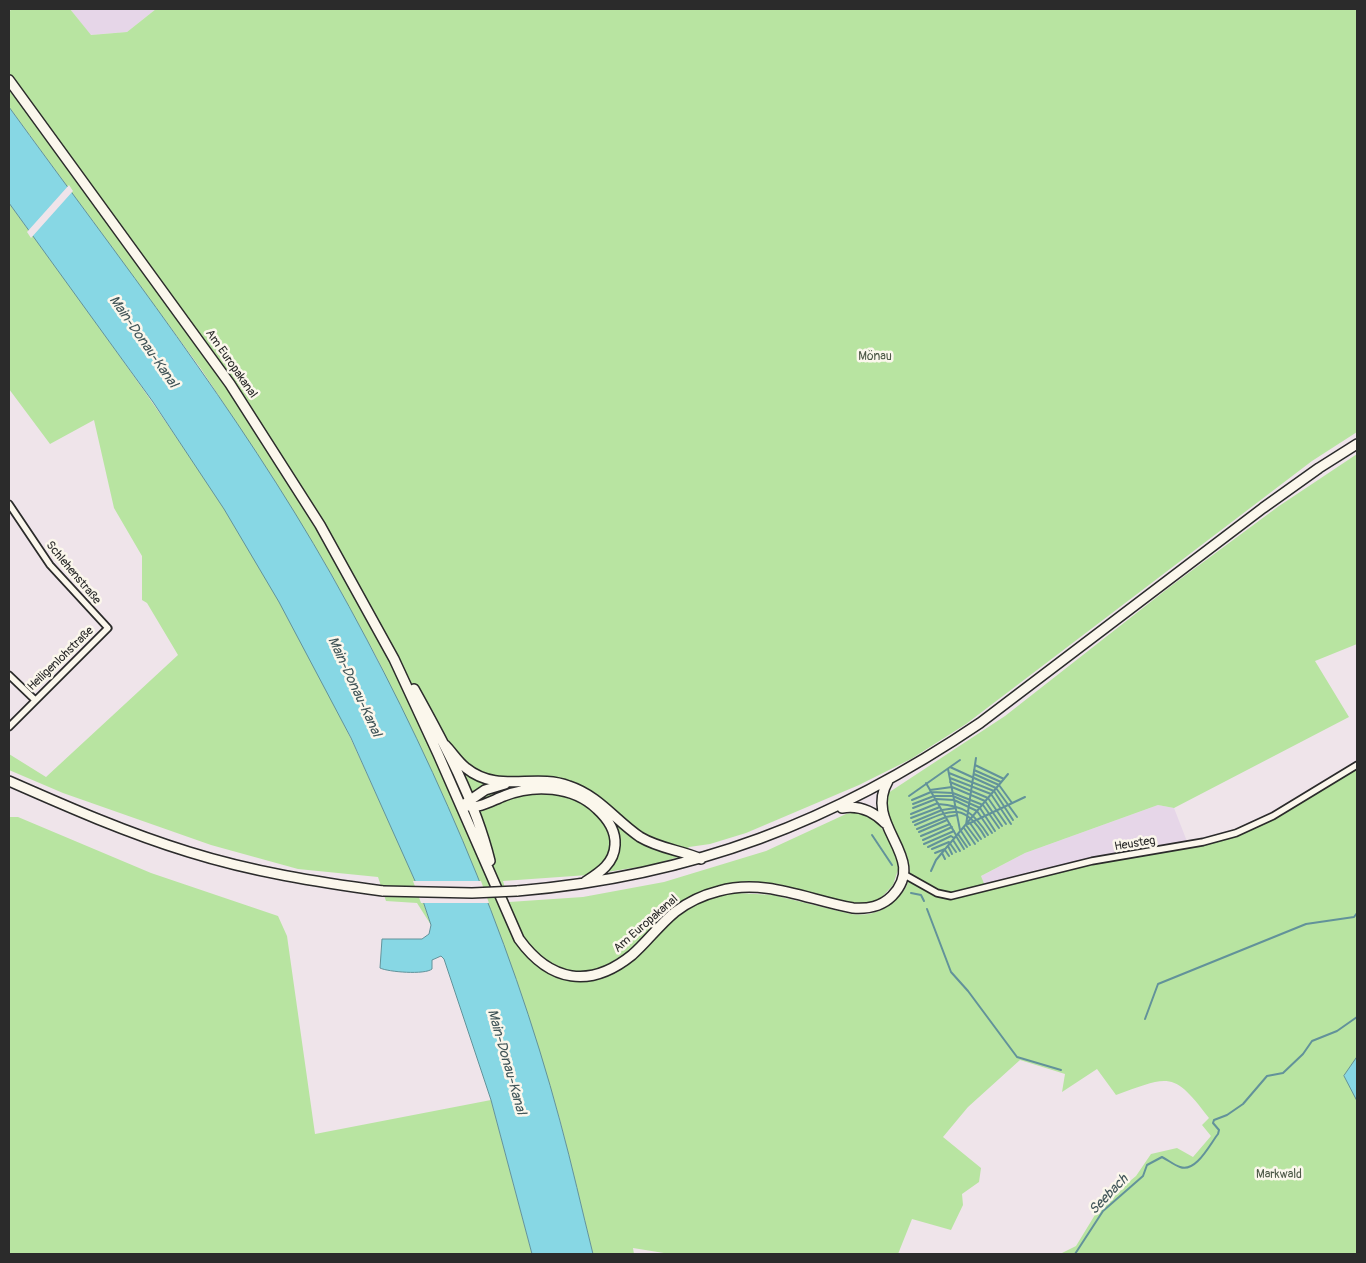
<!DOCTYPE html>
<html>
<head>
<meta charset="utf-8">
<style>
	body { margin:0 }
	#map { position:relative; width:1366px; height:1263px; overflow:hidden; background:#efe4ea; font-family:Pangolin,sans-serif }
	canvas { display:block }
	.frame { position:absolute; inset:0; border:10px solid #2b2b2b; pointer-events:none }
</style>
</head>
<body>
<div id="map">
<canvas width="1366" height="1263"></canvas>
<div class="frame"></div>
</div>
<script>
const ctx = document.querySelector('canvas').getContext('2d');
ctx.lineJoin = 'round';
function fillPath(path, color) { ctx.fillStyle = color; ctx.fill(path, 'evenodd'); }
function strokePath(path, color, width, dash) { ctx.strokeStyle = color; ctx.lineWidth = width; ctx.lineCap = dash ? 'butt' : 'round'; ctx.setLineDash(dash || []); ctx.stroke(path); }
function label(font, color, halo, rows, align = 'center') {
  ctx.font = font + ' Pangolin,sans-serif'; ctx.lineWidth = 5; ctx.setLineDash([]); ctx.textBaseline = 'middle'; ctx.strokeStyle = halo; ctx.fillStyle = color; for (const [text, x, y, turn = 0] of rows) {
    ctx.save(); ctx.translate(x, y); ctx.rotate((+turn || 0) * Math.PI / 180); ctx.textAlign = isNaN(turn) ? turn : align; if (halo) ctx.strokeText(text, 0, 0); ctx.fillText(text, 0, 0); ctx.restore();
  }
}
fillPath(new Path2D(`
	M70 9H156L127 32 90 35Z
	M1158 805 1174 808 1188 844 1035 870 984 886 981 876 1025 853Z`), '#e6d6e8');
fillPath(new Path2D(`
	M13 9H70L91 35 127 32 156 9H1357V432L1312 461 966 724 911 759 859 785 746 833 710 844 689 847 679 857 651 865 588 875 503 881 509 902 583 897 664 882 766 851 846 814 856 812 867 814 878 822 898 855 899 867 893 885 881 898 870 903 858 905 778 884 749 881 732 883 737 893 773 895 851 914C867 916 880 913 892 903 928 876 901 843 885 813L883 806 888 793 1005 716 1171 586 1279 506 1357 454V644L1315 661 1349 717 1174 808 1158 805 1025 853 981 876 985 886 1070 863 1188 844 1236 833 1274 815 1357 764V1254H1060L1076 1246 1101 1205 1136 1176 1151 1154 1177 1148 1193 1157 1211 1136 1202 1125 1209 1118C1173 1070 1169 1076 1116 1095L1097 1069 1062 1092 1065 1074 1020 1060 968 1107 943 1137 981 1168 979 1182 962 1194 963 1205 951 1230 912 1219 898 1254H670L633 1248 634 1254H593L560 1120 517 983 443 797 378 660 330 572 271 475 201 369 9 107V11Z
	M9 203C82 303 155 403 223 507 278 592 331 692 372 785 393 831 416 876 431 925L417 903 386 901 378 877 298 869 211 845 63 793 9 770V754L46 777 178 655 147 603 142 600V556L114 508 94 420 50 444 9 389Z
	M9 817H18L151 873 278 916 287 936 315 1134 491 1100 532 1254H9Z`), '#b8e4a1');
const water = new Path2D(`
	M9 107C120 260 238 410 331 574 428 746 509 931 560 1121 572 1165 582 1210 593 1254H532L491 1100 444 959 441 956 432 960V969C425 975 388 972 380 968L382 939H422L429 934 431 925 420 892 351 738 279 602 224 509 153 402 9 203Z
	M1357 1057V1101L1344 1076Z`);
fillPath(water, '#87d7e4');
strokePath(water, '#62929a', 1);
fillPath(new Path2D(`
	M69 185 73 191 31 238 27 232Z
	M413 881H481L489 903H421Z`), '#efe4ea');
strokePath(new Path2D(`
	M975 765 1004 779
	M950 767 996 788 1017 817
	M948 769 960 830
	M974 770 1001 782
	M949 773 994 791 1013 820
	M974 774 999 785 1012 803
	M950 778 991 794 1011 824
	M950 782 988 798 1006 824
	M926 783 956 835
	M930 790 952 787 985 801 1002 826
	M909 796 960 760
	M912 800 931 792 953 793 983 805 999 828
	M913 804 934 796H953L980 808 995 831
	M938 804C965 806 974 813 988 835
	M913 808 936 799 954 800 977 811 992 833
	M911 814 938 803
	M911 818 940 807
	M913 822 942 810 956 808
	M970 823 981 839
	M968 824 1025 797
	M915 825C949 811 963 800 985 837
	M966 825 976 758
	M966 825 978 841
	M964 828 975 844
	M917 829 946 817 957 815
	M961 831 970 845
	M919 832 947 820
	M958 834 967 847
	M872 835 892 865
	M921 836 950 824
	M956 836 964 849
	M923 840 952 827
	M953 840 960 851
	M924 844 954 831
	M948 846 952 854
	M928 847 951 836 954 838
	M932 849 949 842 956 852
	M945 850 949 856
	M935 853 945 849
	M942 853 945 859
	M931 871 936 860 1008 774
	M911 893 921 895 924 901
	M927 909 951 972 968 991 1017 1057 1061 1070
	M1145 1019 1158 984 1306 924 1354 917 1357 913
	M1075 1254 1103 1211 1143 1176 1147 1165 1162 1157C1168 1160 1174 1165 1180 1167 1196 1173 1210 1144 1218 1134L1219 1130 1213 1123 1214 1120 1227 1115 1243 1104 1267 1076 1283 1073 1303 1054 1312 1041 1337 1031 1357 1017`), '#62929a', 2);
const minor = new Path2D(`
	M9 504 50 565 108 628 9 727
	M9 675 34 699
	M905 875 937 893 951 896 1092 861 1203 842 1236 833 1273 816 1357 765`);
const secondary = new Path2D(`
	M9 80 230 384 320 525 394 659 438 754 519 939C550 982 590 989 632 955 647 942 659 925 675 912 688 902 703 895 719 891 765 878 808 900 853 908 868 909 881 907 892 896 930 857 862 826 888 781
	M414 689C444 743 475 800 490 861
	M445 745C452 752 458 762 466 768 498 794 534 773 569 786 599 796 615 820 640 837 660 849 681 850 701 859
	M9 781C68 807 127 833 189 852 253 872 317 882 383 891
	M466 803 485 790 505 784
	M468 806C479 809 493 800 504 796 534 784 573 786 597 809 608 819 616 830 615 845 614 864 599 873 585 882
	M842 808C859 805 873 811 885 823
	M517 891C693 876 834 822 980 723L1263 508 1319 468 1357 444`);
strokePath(minor, '#2b2b2b', 9);
strokePath(secondary, '#2b2b2b', 12);
strokePath(minor, '#fbf7ec', 5.5);
strokePath(secondary, '#fbf7ec', 9);
const secondaryBridge = new Path2D(`
	M383 891 472 893 517 891`);
strokePath(secondaryBridge, '#2b2b2b', 12, []);
strokePath(secondaryBridge, '#fbf7ec', 9);
label('12px', '#4e5948', '#fbf7ec', [
	["Mönau",875,357],
	["Markwald",1279,1175]
]);
label('12px', '#2b2b2b', '#fbf7ec', [
	["Am Europakanal",231,364,55],
	["Schlehenstraße",73,573,50],
	["Heiligenlohstraße",61,659,-44],
	["Heusteg",1135,844,-9],
	["Am Europakanal",646,924,-41]
]);
label('italic 14px', '#425659', '#fbf7ec', [
	["Main-Donau-Kanal",143,342,55],
	["Main-Donau-Kanal",354,687,65],
	["Main-Donau-Kanal",506,1062,74],
	["Seebach",1109,1195,-46]
]);
</script>
</body>
</html>
